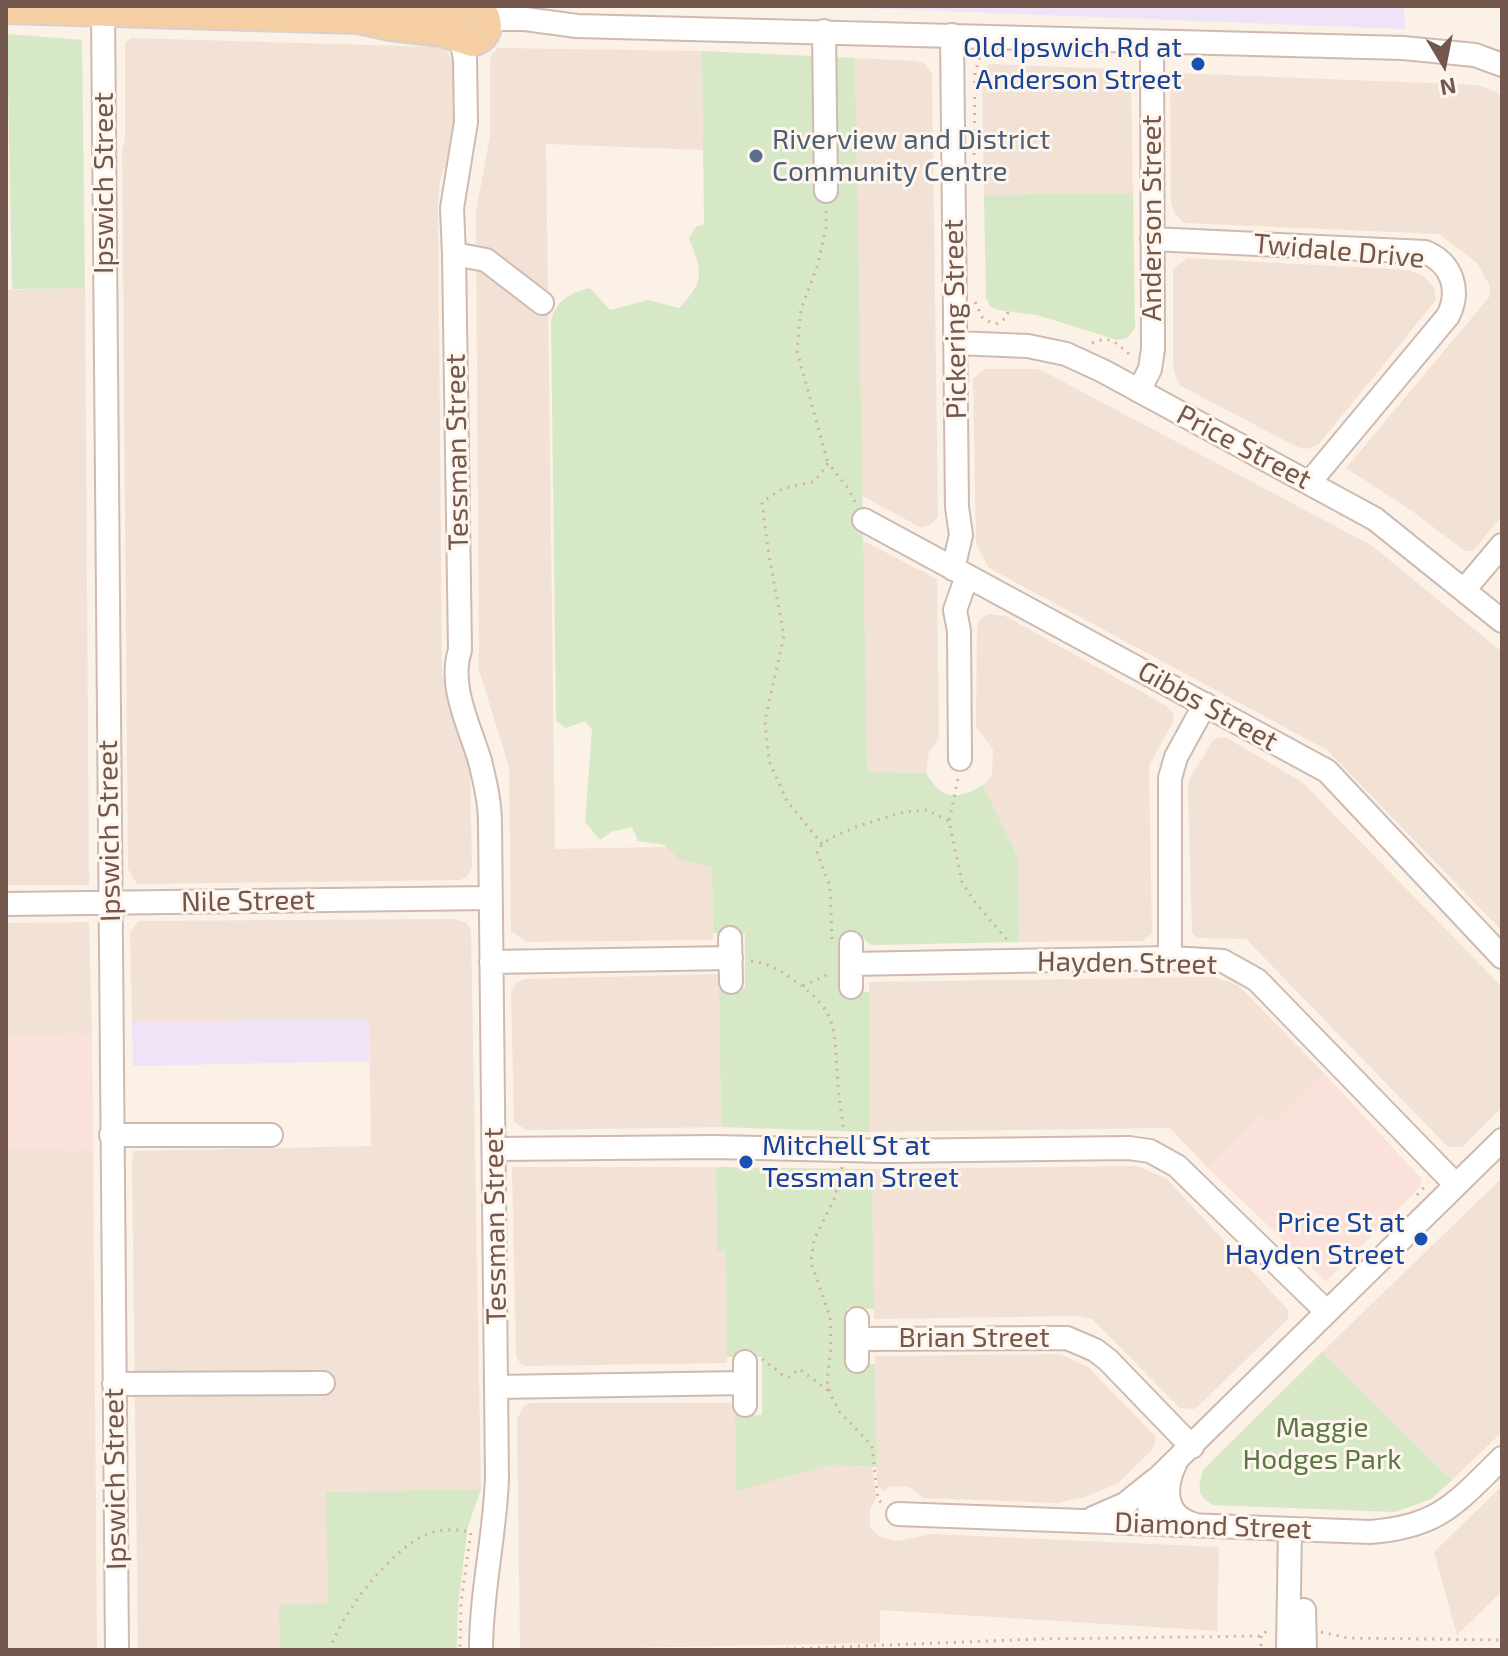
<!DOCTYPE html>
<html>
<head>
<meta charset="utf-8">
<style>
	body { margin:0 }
	#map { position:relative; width:1508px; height:1656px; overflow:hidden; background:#fbf1e6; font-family:"Exo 2",sans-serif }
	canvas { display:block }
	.frame { position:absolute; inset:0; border:8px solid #73564c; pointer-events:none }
	.north { position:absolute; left:1404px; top:24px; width:80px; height:80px; -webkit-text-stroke:6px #fef5ec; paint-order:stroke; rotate:170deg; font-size:22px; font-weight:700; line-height:32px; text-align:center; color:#73564c }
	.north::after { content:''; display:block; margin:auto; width:28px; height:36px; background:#73564c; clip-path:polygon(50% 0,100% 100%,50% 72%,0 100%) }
</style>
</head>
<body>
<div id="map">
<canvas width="1508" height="1656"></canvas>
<div class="frame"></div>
<div class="north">N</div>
</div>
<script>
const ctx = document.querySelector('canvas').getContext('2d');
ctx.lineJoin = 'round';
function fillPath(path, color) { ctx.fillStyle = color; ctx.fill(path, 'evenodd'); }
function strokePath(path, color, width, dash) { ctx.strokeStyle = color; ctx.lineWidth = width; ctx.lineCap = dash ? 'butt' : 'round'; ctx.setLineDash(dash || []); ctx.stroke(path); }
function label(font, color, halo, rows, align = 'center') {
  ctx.font = font + ' "Exo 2",sans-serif'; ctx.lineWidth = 6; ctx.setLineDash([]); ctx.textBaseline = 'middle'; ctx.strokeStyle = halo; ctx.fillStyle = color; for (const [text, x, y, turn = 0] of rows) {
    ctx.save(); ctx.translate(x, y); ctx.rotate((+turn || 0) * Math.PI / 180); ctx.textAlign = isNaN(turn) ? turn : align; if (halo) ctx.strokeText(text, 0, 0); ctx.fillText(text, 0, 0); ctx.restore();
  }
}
fillPath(new Path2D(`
	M131 38 437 47 446 50 453 61V133L449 158 441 176 438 199 442 673 470 769 472 867 467 876 461 880 137 884 128 869 122 150 125 140V43Z
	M498 48 702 51 703 150 546 144 555 849 712 846 713 940 526 942 511 931 509 767 479 670 476 212 490 136V61L492 54Z
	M855 58 916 61 925 64 932 74 938 517 930 525 920 527 861 495Z
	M989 64 1116 69 1124 72 1131 84 1133 193 984 195 982 71Z
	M1177 73 1477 85 1495 91 1502 97V516L1473 551H1465L1412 511 1346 468 1490 296 1489 284 1477 263 1439 234 1184 223 1175 214 1171 204 1170 84Z
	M1187 258 1409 270 1425 277 1434 288 1436 300 1319 444 1307 449 1297 447 1181 386 1176 378 1173 366V269Z
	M85 288 89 885H6V290Z
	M984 369H1039L1371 545 1502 652V931L1327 750 989 568 976 544 973 379Z
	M862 540 937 579 939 738 929 752 926 773 867 772Z
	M989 614 1005 616 1165 705 1173 713 1174 720 1149 766 1152 933 1143 941 1019 942 1018 857 983 785 992 776 993 750 976 726 977 627 981 618Z
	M1225 737 1302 782 1502 987V1107L1462 1147H1448L1246 939 1197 938 1192 933 1188 789 1190 778 1214 739Z
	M454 919 466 923 471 930 481 1489 327 1492 328 1604 280 1605V1650H138L132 1161 134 1151 371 1146 369 1019 132 1022 130 932 139 921Z
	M89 922 92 1034 6 1036V923Z
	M719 974 721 1127 526 1130 514 1122 511 991 517 982 524 979Z
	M1213 977 1238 985 1324 1073 1271 1124 1261 1116 1208 1168 1170 1128 869 1132V982Z
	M6 1148 93 1150 97 1650H6Z
	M1136 1166 1166 1178 1289 1311 1287 1320 1195 1409 1180 1408 1092 1319 1079 1316 874 1319 872 1169Z
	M512 1167H716L717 1250 726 1251 727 1363 526 1366 520 1363 516 1356Z
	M1502 1178V1432L1452 1480 1322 1352Z
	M1060 1354 1088 1367 1156 1437 1153 1449 1118 1483 1085 1497 1057 1503 923 1498 909 1487 890 1486 883 1492 877 1484 875 1356Z
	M530 1403H735L736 1490 828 1465 872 1467 876 1497 870 1510V1528L880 1537 898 1541 931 1534 1219 1547 1217 1631 880 1610V1643L520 1650 517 1419 523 1407Z
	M1502 1486V1591L1457 1635 1434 1552Z`), '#f2e2d5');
fillPath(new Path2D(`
	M92 1034 93 1150 6 1148V1036Z
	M1324 1073 1421 1178 1420 1187 1326 1281 1208 1168 1262 1115 1271 1124Z`), '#fae1da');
fillPath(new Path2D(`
	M863 6H1404L1405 29 863 8Z
	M369 1019V1061L133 1066 132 1022Z`), '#eee3f7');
fillPath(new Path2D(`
	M7 34 82 40 85 288 12 289Z
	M702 51 855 58 867 772 926 773C942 800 956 801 983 785L1018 857 1019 942 871 945 860 935 839 936 842 992H869V1132L721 1127 719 989 745 988V934L713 933 712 867 680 860 665 845 638 841 632 827 611 832 600 840 585 822 592 730 585 721 566 728 556 721 551 320C558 299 570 293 590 288L610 310 648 300 679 308C706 281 702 271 689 238L696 227 704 224Z
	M1133 193 1135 328 1127 338 1117 340 1037 315 998 310 991 307 986 298 984 195Z
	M716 1167 872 1169 874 1309 847 1308V1364H875L877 1467 828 1465 736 1491 735 1415H762V1357H727L726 1251H717Z
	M1322 1352 1452 1480 1431 1499 1395 1512 1213 1505C1196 1495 1198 1488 1203 1470Z
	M481 1489 468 1526 458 1604 457 1650H280L279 1605 328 1603 326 1492Z`), '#d6e8c5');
const minor = new Path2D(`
	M103 12 117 1650
	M483 14 496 19H525L577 26 1403 48 1475 55 1502 65
	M824 31 826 191
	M952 35 957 507 961 535 953 569
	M461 39 465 59 466 122 452 208 454 254 460 650C448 686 470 727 480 761 485 782 490 802 490 824L497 1478C495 1536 481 1592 481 1650
	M1152 239 1425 252C1452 263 1461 290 1448 316L1309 483
	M454 254 486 260 542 303
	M955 343 1028 346 1066 354 1103 371 1375 519 1502 621
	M1139 391 1150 369 1153 349 1152 42
	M864 520 1327 771 1502 957
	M1464 590 1502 545
	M960 759 959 631 955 610 967 576
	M6 904 490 898
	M730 938 731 982
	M851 943V987
	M1170 958V778L1176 757 1205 704
	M491 962 731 958
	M851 964 1170 958 1223 961 1257 980 1456 1185
	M111 1135H271
	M494 1149 715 1147 887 1151 1129 1148 1150 1151 1177 1166 1327 1312
	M857 1319V1361
	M857 1339 1067 1338 1095 1350 1108 1360 1192 1447
	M745 1362V1405
	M114 1384 323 1383
	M496 1387 745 1383
	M1176 1462C1164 1486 1163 1516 1193 1524
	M898 1514 1370 1532C1439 1527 1456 1503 1502 1458
	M1093 1518 1125 1504 1155 1480
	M1158 1524C1145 1511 1147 1492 1158 1478L1502 1140
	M1304 1610 1305 1650
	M1288 1650 1290 1529`);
const major = new Path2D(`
	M6 9 359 19 395 15 442 18 473 8 485 17C490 30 484 39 472 42L442 32 391 26 359 19`);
strokePath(minor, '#cebab0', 26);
strokePath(major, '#d8d0cd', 32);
strokePath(new Path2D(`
	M974 163 975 73 980 56
	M826 211V227L817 267 801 309 797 351 828 463
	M975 302 982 317 995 325
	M996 324 1006 318 1010 307
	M1092 343C1114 334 1116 345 1133 357
	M958 779 949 821 962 882 974 901 1008 941
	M822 844 787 801 769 761 765 721 784 636 768 550 762 502 782 489 815 481 828 463 848 488 856 504
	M832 939 830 886 817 853 822 844 833 837 861 825 904 812 927 810 949 821
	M751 961C768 963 782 971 795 981 842 1014 833 1033 838 1083 839 1099 842 1116 844 1132
	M803 986 831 973
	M842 1167 835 1197 814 1240 811 1262 830 1317 831 1348 827 1380 831 1396 840 1412 872 1446 878 1500 882 1503
	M1417 1195 1428 1183
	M762 1359 784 1376 789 1377 799 1369 829 1391
	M1321 1632 1348 1638 1502 1640
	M1261 1636V1650
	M330 1650C340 1615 389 1552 423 1536 438 1529 454 1528 471 1532L461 1602 460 1650
	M762 1650 1039 1639 1261 1636 1268 1630`), '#d3b1a2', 3, [2, 6]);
strokePath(minor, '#fff', 22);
strokePath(major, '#f5cfa3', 28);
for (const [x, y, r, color] of [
	[1198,64,8,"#1a4fb4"],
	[756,156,8,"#5c6f8a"],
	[746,1162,8,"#1a4fb4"],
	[1421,1239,8,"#1a4fb4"]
]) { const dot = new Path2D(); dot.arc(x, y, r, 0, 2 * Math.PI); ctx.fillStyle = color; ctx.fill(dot); strokePath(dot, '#fef5ec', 3); }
label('28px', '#164399', '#fef5ec', [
	["Old Ipswich Rd at",1182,48],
	["Anderson Street",1182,80],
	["Mitchell St at",762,1146,"left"],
	["Tessman Street",762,1178,"left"],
	["Price St at",1405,1223],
	["Hayden Street",1405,1255]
], 'right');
label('28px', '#4e5e75', '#fef5ec', [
	["Riverview and District",772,140],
	["Community Centre",772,172]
], 'left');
label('28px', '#73564c', '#fef5ec', [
	["Ipswich Street",104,183,-90],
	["Anderson Street",1152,218,-90],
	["Twidale Drive",1339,251,5],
	["Pickering Street",955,319,-91],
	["Price Street",1244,447,28],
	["Tessman Street",457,452,-91],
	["Gibbs Street",1208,706,29],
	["Ipswich Street",109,831,-91],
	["Nile Street",248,901,-1],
	["Hayden Street",1127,963,1],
	["Tessman Street",495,1226,-91],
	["Brian Street",974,1338],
	["Ipswich Street",115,1479,-91],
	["Diamond Street",1213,1526,2]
]);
label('28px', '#597845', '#fef5ec', [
	["Maggie",1322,1428],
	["Hodges Park",1322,1460]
]);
</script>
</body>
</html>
